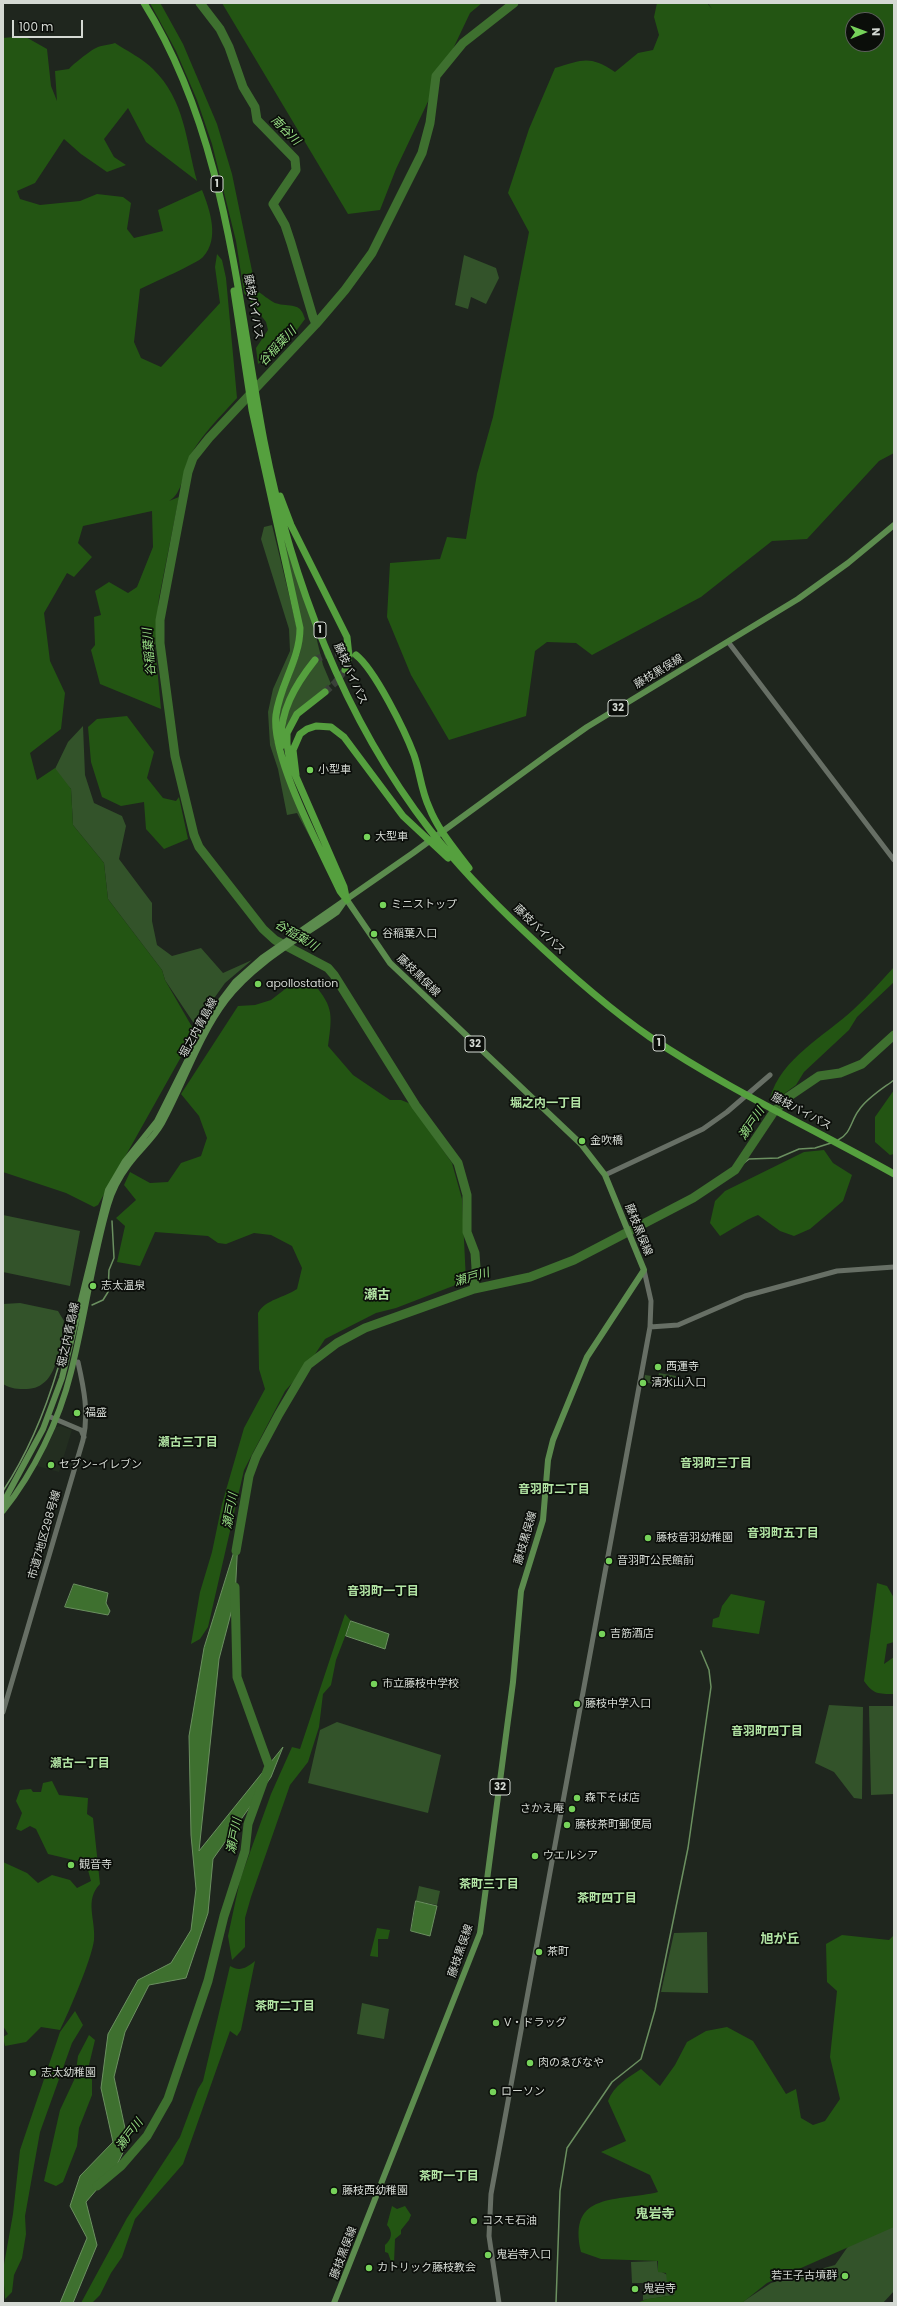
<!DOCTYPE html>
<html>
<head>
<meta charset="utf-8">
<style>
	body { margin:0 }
	#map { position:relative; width:897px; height:2306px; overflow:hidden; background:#1f261e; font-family:Poppins,sans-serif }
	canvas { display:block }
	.frame { position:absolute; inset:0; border:4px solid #d4d9d3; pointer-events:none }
	.north { position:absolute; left:845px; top:12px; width:40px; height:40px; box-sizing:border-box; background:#0b0e0a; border:1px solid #5b5f5a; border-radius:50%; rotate:89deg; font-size:11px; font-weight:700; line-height:16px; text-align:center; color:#d4d9d3 }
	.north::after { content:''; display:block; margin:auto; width:14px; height:18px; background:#76d25a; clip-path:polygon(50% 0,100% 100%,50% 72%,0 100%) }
	.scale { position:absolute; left:12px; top:20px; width:71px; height:18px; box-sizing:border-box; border:2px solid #d4d9d3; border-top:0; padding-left:5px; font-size:12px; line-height:14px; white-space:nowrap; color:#d4d9d3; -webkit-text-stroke:3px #0b0e0a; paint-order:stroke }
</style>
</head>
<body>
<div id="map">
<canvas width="897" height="2306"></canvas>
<div class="frame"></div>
<div class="north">N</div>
<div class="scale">100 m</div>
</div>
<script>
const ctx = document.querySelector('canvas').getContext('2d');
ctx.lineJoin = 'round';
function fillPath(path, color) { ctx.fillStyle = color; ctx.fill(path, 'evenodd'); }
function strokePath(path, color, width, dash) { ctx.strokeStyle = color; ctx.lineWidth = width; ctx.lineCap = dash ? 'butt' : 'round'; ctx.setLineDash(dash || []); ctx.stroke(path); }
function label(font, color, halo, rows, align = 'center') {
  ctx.font = font + ' Poppins,"Noto Sans JP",sans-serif'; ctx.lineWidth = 3.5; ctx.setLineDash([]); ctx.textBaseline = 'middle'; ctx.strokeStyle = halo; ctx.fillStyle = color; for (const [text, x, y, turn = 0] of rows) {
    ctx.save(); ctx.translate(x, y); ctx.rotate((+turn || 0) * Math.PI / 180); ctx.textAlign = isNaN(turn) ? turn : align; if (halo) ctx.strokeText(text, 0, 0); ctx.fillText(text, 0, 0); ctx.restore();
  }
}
fillPath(new Path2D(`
	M61 1426 72 1430 59 1472 37 1466 56 1427Z`), '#232e20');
fillPath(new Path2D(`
	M464 255 496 268 499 278 486 304 471 297 468 309 455 305Z
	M272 525 298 632 295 653 274 717V740L319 854 297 813 287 815 278 769 270 745 268 712 273 689 290 651 289 629 261 539 264 527Z
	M282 532 314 628 323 665 331 684C314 697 294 710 286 731 284 703 300 684 317 663L313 659C293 685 284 704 279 737L278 732 279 708 300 653 302 628 280 536Z
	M83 726 85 775 94 803 122 816 126 826 119 859 152 903V921L157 945 172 956 201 948 223 973 252 960 225 983 195 1025 165 980 162 970 108 899 104 863 73 825 71 789 54 771 68 742Z
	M3 1215 80 1231 70 1286 3 1272Z
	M20 1303 58 1311 64 1321C60 1344 59 1388 27 1389 17 1389 12 1389 3 1384V1304Z
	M659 1373 676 1376 673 1388 644 1382 645 1375 658 1377Z
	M829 1705 863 1707 862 1799 854 1798 834 1772 815 1763Z
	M869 1706H894V1794L871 1795Z
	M337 1722 441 1755 428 1813 308 1783 320 1730Z
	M419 1886 440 1891 437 1905 416 1901Z
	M707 1932 708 1993 661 1992 674 1933Z
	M362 2003 389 2009 384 2039 357 2034Z
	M894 2218V2291L883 2303H741L771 2283 835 2265 856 2235Z
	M657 2261 658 2271C671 2274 674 2282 675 2295L643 2300V2283H632L631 2262Z`), '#33532a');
fillPath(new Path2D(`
	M150 3H160L162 6 183 44 217 124 232 174 256 290C262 294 269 300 275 303 291 308 300 301 305 319L285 346 258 364 256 348 268 330 266 322 244 293 236 241 212 144 197 100 176 51Z
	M222 3H482L470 13 396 169 380 210 348 214Z
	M657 3H707L712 9 708 3H894V453L879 461 807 539 772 541 701 597 592 655 576 643 547 642 535 651 526 716 449 740 411 675 387 617 390 563 440 559 447 537 466 539 477 474 493 417 529 232 508 193 529 129 555 68C583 60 589 55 615 72L638 53 653 50 659 35 654 17ZM853 20H877V44H853Z
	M24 36 47 49 51 86 57 101 55 71 69 69C72 65 91 50 96 48 101 45 109 45 115 43 127 51 142 58 153 69 185 100 186 141 197 181L146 142 128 108 104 139 114 157 126 165 107 172 81 154 64 139 35 183 17 191 20 199 40 205 80 201 97 194 123 197 131 203 127 229 134 238 163 231 158 210 202 190C210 210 220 239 203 257 198 263 150 284 140 289L134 342 141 358 161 367 220 303 215 267 217 254 222 260 226 278 237 398C220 417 201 435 189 458 182 472 184 492 169 501L179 497 159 598 155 646 161 709 100 684 91 650 95 645 94 617 101 615 95 591 109 582 128 593 137 587 153 547 152 511 83 526 78 543 92 557 74 577 67 573 44 613 50 661 65 693 61 729 30 753 37 780 55 768 71 789 73 825 104 863 108 899 162 970 165 980 195 1032 98 1205 94 1207 66 1193 3 1172V38Z
	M127 716 154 752 147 778 163 798 176 801 179 797 188 839 164 849 146 829 144 802 121 806 102 797 91 762 88 727 97 719Z
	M894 967V982L857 1017 849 1030 804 1072 796 1085 777 1099 770 1098C781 1058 825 1036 854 1009 868 996 881 981 894 967Z
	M309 978C333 1006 333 1011 328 1046L353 1075 390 1100H401L411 1104 452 1163 462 1199 466 1281 396 1308 376 1313 325 1339 308 1365 285 1391 244 1470 208 1627 200 1639 191 1644 200 1592 212 1552 222 1504 244 1428 265 1389 259 1369 258 1313C266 1299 284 1298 297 1289L302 1268 292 1246 271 1235 254 1233 226 1244 218 1243 208 1236 155 1232 140 1266 117 1262 125 1226 116 1218 136 1200 124 1185 130 1172 150 1183 168 1182 181 1163 201 1156 207 1138 199 1116 181 1094 238 1006 255 1005 271 1000 289 986Z
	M894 1090V1154L890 1155 875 1142V1117Z
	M824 1150 833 1163 852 1175 843 1201 810 1229 794 1236 780 1231 758 1215C743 1221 733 1229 720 1236L710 1223 715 1201 725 1191 804 1152Z
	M877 1583 887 1586 894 1598V1642L887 1644 884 1664 894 1657V1694C878 1694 873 1694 864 1681Z
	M731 1594 765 1601 759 1634 712 1627 713 1619 719 1617 722 1606Z
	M345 1614 351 1621 336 1660 331 1685 323 1694 319 1727 308 1762 290 1785 251 1897 245 1918V1947L232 1960 228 1936 240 1880 271 1794 292 1747 300 1749Z
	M52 1781 59 1795 88 1798 87 1814 93 1818 100 1884C84 1900 96 1920 94 1940 92 1958 69 2012 60 2030L41 2027 26 2042 5 2046 3 2037 8 2034 3 2026V1862L27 1873 38 1883 52 1875 70 1880 77 1888 91 1881 86 1863 48 1854 36 1829 30 1826 21 1831 16 1829 22 1813 16 1801 20 1790 31 1789 33 1792H41L43 1783Z
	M377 1928 390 1930 388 1939H378V1957L370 1956Z
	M842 1935 889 1940 894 1935V2227L767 2283 742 2303H637L647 2299 675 2295 674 2282H667L666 2273 658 2272V2261L601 2259 581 2252C567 2191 618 2202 658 2192L650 2175 601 2152 626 2141 608 2101C614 2085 628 2078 641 2069L660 2086 675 2065 687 2042 706 2031 727 2027 753 2041 786 2094 796 2089 801 2118 813 2125 825 2121 840 2099 830 2057 837 1991 827 1982 826 1944Z
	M255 1961 241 2030 237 2036 230 2031 183 2164 135 2219 122 2257 111 2273 100 2295 92 2303H81L127 2218 180 2137 198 2089 203 2081 230 1966C240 1972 246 1968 255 1961Z
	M75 2011 83 2025 72 2043 40 2132 25 2216 26 2234 22 2258 14 2275 12 2292 5 2299 3 2270 13 2214 20 2150 60 2032Z
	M89 2035 95 2040 88 2069 92 2080V2095L79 2128 77 2146 63 2182 56 2186 44 2181 60 2110 75 2078 78 2056Z
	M392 2206 397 2209 405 2206 411 2215 409 2220 401 2230V2234L395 2239 394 2263 392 2264 388 2253 385 2252V2245C392 2239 393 2232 387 2225Z`), '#235513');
const water = new Path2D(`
	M238 1539 235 1598 219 1659 199 1851 283 1747 271 1777 213 1859 208 1913 186 1978 149 1985 125 2032 114 2077 128 2142 116 2167 86 2202 97 2245 73 2303H60L87 2238 70 2206 80 2176 113 2142 101 2088 108 2034 138 1980 171 1963 191 1930 196 1889 191 1835 189 1736 204 1648Z
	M74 1584 108 1593 106 1603 110 1611 108 1615 65 1607Z
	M351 1621 389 1634 385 1649 346 1636Z
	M416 1901 437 1906 430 1936 411 1931Z`);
fillPath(water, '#3e702f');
strokePath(water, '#6b9060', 1);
strokePath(new Path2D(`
	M838 1140C851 1134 851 1120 859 1110 867 1098 882 1089 894 1080
	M735 1170 749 1159 778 1158 799 1149 815 1148 831 1143
	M92 1305 103 1300 108 1292 109 1270 114 1258 112 1221
	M3 1491C28 1453 45 1412 58 1368
	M556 2303 560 2191 567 2148 612 2082 641 2059 655 2010 688 1848 711 1687 709 1670 701 1651`), '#6b9060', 1.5);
strokePath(new Path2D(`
	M200 3 220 29 229 47 243 87 255 107 257 120 295 159 296 170 273 204 285 225 291 243 313 317 316 324
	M474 1289 476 1268 475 1253 467 1232V1195L458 1163 416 1106 334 975 328 968 275 940 263 929 199 847 194 835 175 756 160 643V620L188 472 193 458 209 438 316 324 345 290 372 253 422 153 430 123 436 76 463 43 514 3
	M236 1551 249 1476 256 1457 279 1414 308 1365 337 1343 365 1328 474 1289 530 1277 574 1260 693 1198 735 1170 773 1113 788 1097 819 1076 840 1073 862 1064 894 1035
	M97 2186 121 2166 147 2136 168 2099 208 1981 224 1916 245 1851 248 1824 269 1766 237 1677 235 1587`), '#3e702f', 9);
strokePath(new Path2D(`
	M315 660C329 653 340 650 356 655
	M325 692 335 683 345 670`), '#3a4139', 7, [7, 3.5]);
strokePath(new Path2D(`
	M729 643 894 860
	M605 1175 703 1129 727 1112 770 1075
	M650 1327 678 1325 745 1296 837 1271 894 1267
	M48 1416 81 1430 84 1437
	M3 1712 83 1440C89 1413 84 1389 78 1362
	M499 2303 489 2236 491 2194 650 1327 651 1301 644 1270`), '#676f65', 5);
strokePath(new Path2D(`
	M3 1503 43 1429 62 1378 108 1190 125 1161 157 1121 210 1015 235 982 262 958 413 853 550 753 587 727 798 599 848 563 894 525
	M3 1511C34 1472 59 1421 71 1372 85 1317 92 1260 108 1205 112 1191 120 1176 129 1164 139 1150 153 1139 162 1123 184 1083 198 1037 226 1000 254 963 299 939 337 912L344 902
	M334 2303 480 1933 513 1682 521 1591 543 1520 548 1460 553 1440 587 1357 644 1270 605 1175 581 1144 390 963 347 900`), '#5c8c4e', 6);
strokePath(new Path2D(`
	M144 3C226 135 236 292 264 441 291 579 343 718 430 830 459 867 492 901 526 933 565 970 605 1006 650 1037 727 1089 812 1128 894 1174
	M234 291 252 410 300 628C300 660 280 684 276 715 271 758 321 850 340 891L347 900
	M280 496 291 525 347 637 349 656 345 670
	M356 655C375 670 405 731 414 755 420 772 421 790 429 807 438 830 454 848 469 868
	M325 692 297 714 287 733V744L290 763 344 887 346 897
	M281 746C279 712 295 685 315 660
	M296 775 293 750 300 734 307 729 316 726 331 727 344 737 403 816 448 858`), '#55a03e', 7);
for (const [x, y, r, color] of [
	[310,770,4,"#76d25a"],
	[367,837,4,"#76d25a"],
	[383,905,4,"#76d25a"],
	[374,934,4,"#76d25a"],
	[258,984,4,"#76d25a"],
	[582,1141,4,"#76d25a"],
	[93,1286,4,"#76d25a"],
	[658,1367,4,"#76d25a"],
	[643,1383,4,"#76d25a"],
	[77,1413,4,"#76d25a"],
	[51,1465,4,"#76d25a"],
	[648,1538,4,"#76d25a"],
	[609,1561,4,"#76d25a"],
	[602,1634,4,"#76d25a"],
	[374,1684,4,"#76d25a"],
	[577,1704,4,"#76d25a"],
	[577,1798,4,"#76d25a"],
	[572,1809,4,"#76d25a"],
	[567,1825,4,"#76d25a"],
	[535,1856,4,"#76d25a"],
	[71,1865,4,"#76d25a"],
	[539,1952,4,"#76d25a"],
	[496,2023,4,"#76d25a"],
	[530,2063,4,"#76d25a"],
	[33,2073,4,"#76d25a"],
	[493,2092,4,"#76d25a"],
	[334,2191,4,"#76d25a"],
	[474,2221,4,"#76d25a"],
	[488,2255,4,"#76d25a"],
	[369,2268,4,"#76d25a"],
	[845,2276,4,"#76d25a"],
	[635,2289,4,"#76d25a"]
]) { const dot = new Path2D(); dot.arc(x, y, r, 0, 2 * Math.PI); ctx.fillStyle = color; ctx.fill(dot); strokePath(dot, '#0b0e0a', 1.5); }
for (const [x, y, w] of [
	[217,184,12],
	[320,630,12],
	[618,708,20],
	[659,1043,12],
	[475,1044,20],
	[500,1787,20]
]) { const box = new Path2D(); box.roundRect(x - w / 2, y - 8, w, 16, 3); ctx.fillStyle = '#0b0e0a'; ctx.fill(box); strokePath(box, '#d4d9d3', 1); }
label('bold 10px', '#d4d9d3', null, [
	["1",217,184],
	["1",320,630],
	["32",618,708],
	["1",659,1043],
	["32",475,1044],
	["32",500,1787]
]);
label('11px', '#d4d9d3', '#0b0e0a', [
	["藤枝バイパス",253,307,80],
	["藤枝黒俣線",659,672,-31],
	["藤枝バイパス",350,674,66],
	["藤枝バイパス",539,930,44],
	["藤枝黒俣線",418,976,44],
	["堀之内青島線",199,1028,-61],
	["藤枝バイパス",801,1112,28],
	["藤枝黒俣線",638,1230,68],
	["堀之内青島線",69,1335,-78],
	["市道7地区298号線",45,1535,-74],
	["藤枝黒俣線",526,1538,-74],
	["藤枝黒俣線",461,1951,-71],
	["藤枝黒俣線",344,2253,-69]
]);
label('11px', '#d4d9d3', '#0b0e0a', [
	["小型車",318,770],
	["大型車",375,837],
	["ミニストップ",391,905],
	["谷稲葉入口",382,934],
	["apollostation",266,984],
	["金吹橋",590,1141],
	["志太温泉",101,1286],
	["西運寺",666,1367],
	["清水山入口",651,1383],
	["福盛",85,1413],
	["セブン-イレブン",59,1465],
	["藤枝音羽幼稚園",656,1538],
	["音羽町公民館前",617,1561],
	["吉筋酒店",610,1634],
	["市立藤枝中学校",382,1684],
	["藤枝中学入口",585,1704],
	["森下そば店",585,1798],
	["さかえ庵",564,1809,"right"],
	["藤枝茶町郵便局",575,1825],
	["ウエルシア",543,1856],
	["観音寺",79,1865],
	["茶町",547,1952],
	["V・ドラッグ",504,2023],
	["肉のゑびなや",538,2063],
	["志太幼稚園",41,2073],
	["ローソン",501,2092],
	["藤枝西幼稚園",342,2191],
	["コスモ石油",482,2221],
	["鬼岩寺入口",496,2255],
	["カトリック藤枝教会",377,2268],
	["若王子古墳群",837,2276,"right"],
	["鬼岩寺",643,2289]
], 'left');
label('italic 12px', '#97dd84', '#0b0e0a', [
	["南谷川",285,131,45],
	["谷稲葉川",278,347,-47],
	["谷稲葉川",150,652,-95],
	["谷稲葉川",296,936,31],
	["瀬戸川",752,1124,-56],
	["瀬戸川",472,1278,-16],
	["瀬戸川",231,1511,-80],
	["瀬戸川",235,1836,-79],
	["瀬戸川",130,2135,-53]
]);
label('bold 12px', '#b2e4a4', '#0b0e0a', [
	["堀之内一丁目",546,1104],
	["瀬古三丁目",188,1443],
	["音羽町三丁目",716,1464],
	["音羽町二丁目",554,1490],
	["音羽町五丁目",783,1534],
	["音羽町一丁目",383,1592],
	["音羽町四丁目",767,1732],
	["瀬古一丁目",80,1764],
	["茶町三丁目",489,1885],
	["茶町四丁目",607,1899],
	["茶町二丁目",285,2007],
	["茶町一丁目",449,2177]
]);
label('bold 13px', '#b2e4a4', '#0b0e0a', [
	["瀬古",377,1296],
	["旭が丘",780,1940],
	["鬼岩寺",655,2215]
]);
</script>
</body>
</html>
